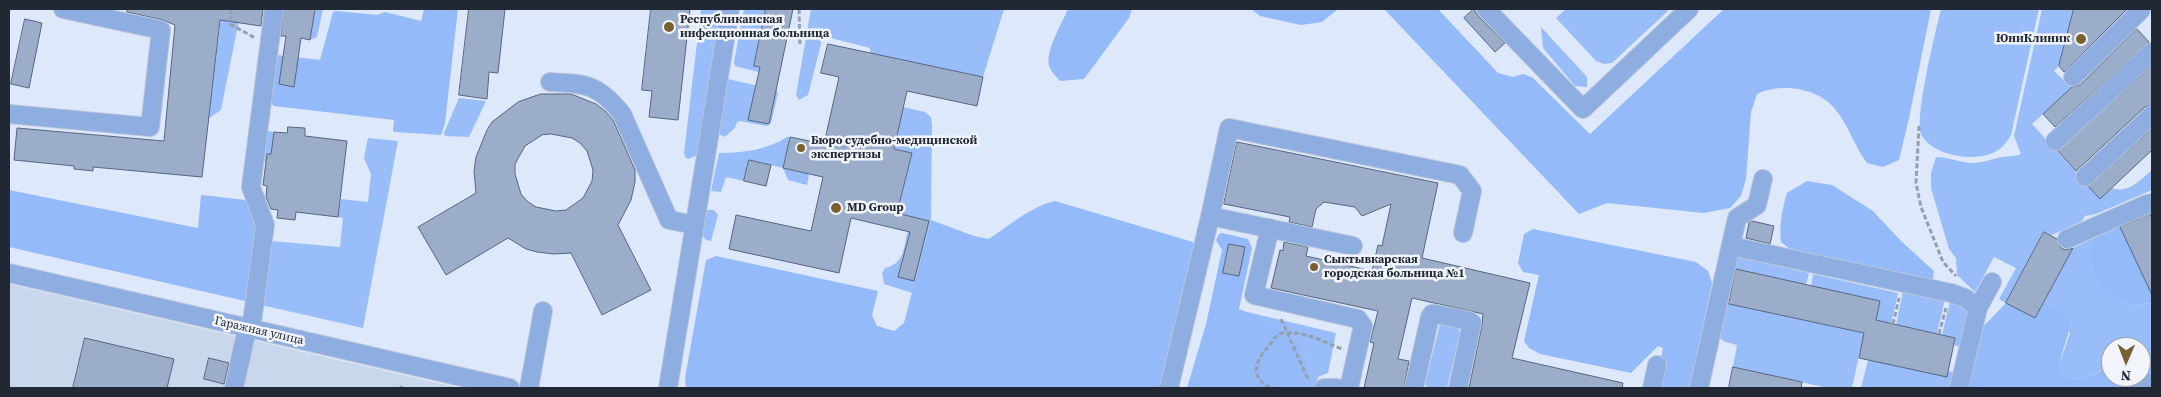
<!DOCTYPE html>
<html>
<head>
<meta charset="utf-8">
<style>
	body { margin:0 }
	#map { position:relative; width:2161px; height:397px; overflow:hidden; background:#dde8fb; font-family:"Source Serif 4",serif }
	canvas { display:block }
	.frame { position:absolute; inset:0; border:10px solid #212834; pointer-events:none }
	.north { position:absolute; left:2101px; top:337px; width:50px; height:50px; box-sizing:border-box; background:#f1f5fb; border:1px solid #9ea3ab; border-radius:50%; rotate:181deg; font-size:14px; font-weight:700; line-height:20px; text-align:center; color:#212834 }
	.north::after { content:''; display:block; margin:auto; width:18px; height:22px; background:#7a5f31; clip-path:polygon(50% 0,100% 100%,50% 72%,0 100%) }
</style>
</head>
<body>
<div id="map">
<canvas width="2161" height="397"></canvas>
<div class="frame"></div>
<div class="north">N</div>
</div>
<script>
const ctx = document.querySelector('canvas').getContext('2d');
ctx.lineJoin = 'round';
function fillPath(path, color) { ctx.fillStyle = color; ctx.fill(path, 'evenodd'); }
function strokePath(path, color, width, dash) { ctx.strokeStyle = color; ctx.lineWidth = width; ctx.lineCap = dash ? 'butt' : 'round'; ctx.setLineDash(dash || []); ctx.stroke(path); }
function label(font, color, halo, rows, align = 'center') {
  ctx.font = font + ' "Source Serif 4",serif'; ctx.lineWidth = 5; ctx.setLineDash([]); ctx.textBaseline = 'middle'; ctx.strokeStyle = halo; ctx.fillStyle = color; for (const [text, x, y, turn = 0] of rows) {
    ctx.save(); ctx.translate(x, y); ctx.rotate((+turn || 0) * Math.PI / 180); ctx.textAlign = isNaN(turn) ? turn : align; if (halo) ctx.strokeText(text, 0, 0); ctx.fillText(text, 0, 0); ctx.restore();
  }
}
fillPath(new Path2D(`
	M9 284 459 388H9Z`), '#c9d7ec');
fillPath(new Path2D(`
	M222 9H241L221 110 209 118Z
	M315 9H323L317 37 310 40Z
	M701 9H722L698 155 688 159 685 157 684 153Z
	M744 9H766L754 66 779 72 774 76 735 66 734 62Z
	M811 9H1004L983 77 870 53V48L823 36 808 95 799 100 796 95Z
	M1566 9H1670L1612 63 1604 64 1596 61 1556 18Z
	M1941 9H2039L2011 135C2002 152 1989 157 1970 157 1955 157 1931 151 1922 136 1913 121 1936 31 1941 9Z
	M2042 9H2074L2059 66 2054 71 2072 88 2032 124 2100 198 2112 188C2129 194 2140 180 2152 170V190L2096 214 2085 216 2082 221 2052 235 2043 232 2006 303 1999 299 2016 268 1994 257 1975 292 1957 275 1956 258 1949 249 1931 188V173L1936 157C1948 157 1959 162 1971 163 1982 163 1992 159 2002 157 2009 156 2014 157 2021 154L2014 136Z
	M1541 27 1587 77V87L1575 86 1543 48Z
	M728 79 776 90 778 93 771 123 766 126 740 121 737 122 735 128 725 137 717 133 725 80Z
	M459 98 486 101 469 137 445 136 444 133Z
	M903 107 925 112 931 117 932 126 931 220 912 293 884 284 882 273 885 268C905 263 903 249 908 231L895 224 912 153 888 147 896 140Z
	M268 131 274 132 272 148 279 155 267 154 266 162 260 161Z
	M787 137H790L783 168 809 174 807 185 788 180 783 168 749 160 744 181 726 177 721 192 711 191 719 153C743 153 767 150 787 137Z
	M368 138 398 141 363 328 261 305 271 241 340 247 343 218 338 217 341 199 368 202 371 174 364 158Z
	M707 210H714L718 215 711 241 706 240 702 235Z
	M2092 239V268L2112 297 2133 305 2152 303V366L2141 358V347H2111V364C2091 376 2083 384 2060 375L2058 368 2070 333 2043 303 2073 248Z
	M1735 256 1809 273 1806 285 1732 268 1725 303 1864 333 1852 388H1828L1733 367 1737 345 1725 342 1716 335Z
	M1813 274 1898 293 1891 324 1876 320 1880 301 1811 286Z
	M1904 286 1946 295 1937 334 1896 325Z
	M1951 297 1969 308 1967 349 1954 345 1955 338 1942 335Z
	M1239 310 1336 333 1328 373 1318 377 1317 385 1308 376 1305 357Z
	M1440 324 1458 327 1460 333 1447 388H1427L1425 383Z
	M1868 360 1962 373 1958 388H1861Z`), '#98bdf9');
fillPath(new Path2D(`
	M424 9H458L445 123 441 135 395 132 393 131 394 120 274 106 270 102 277 55 320 60 333 12 336 11 377 15 385 12 421 21Z
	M1068 9H1132L1129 18 1084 79 1060 81C1057 77 1052 73 1050 68 1043 54 1062 24 1068 9Z
	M1251 9H1338L1322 22 1301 25 1260 16Z
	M1384 9H1438L1498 73 1513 77 1523 74 1532 77 1590 134 1724 9H1931L1909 118 1899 160 1883 167 1867 163C1855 147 1850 129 1838 113 1822 88 1782 82 1757 94L1751 112 1746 179 1741 196 1730 208 1704 213 1607 203 1579 214Z
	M1807 181 1832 185 1873 211 1902 242 1934 271 1933 279 1927 280 1888 270 1790 249 1781 242C1779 225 1782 210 1787 193Z
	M9 190 198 228 201 195 246 200 258 231 250 299 245 301 9 247Z
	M1055 201 1193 242 1195 247 1161 388H686L685 378 706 260 716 256 878 291 872 315 877 326 894 331 904 323 931 220 974 236 989 239C1010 225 1030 207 1055 201Z
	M2120 226 2148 287 2152 285V303L2133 305 2112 297 2099 284 2092 268V239Z
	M1533 229 1696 262 1708 271 1712 283 1690 388H1654L1663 348 1658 346 1631 373 1540 354 1529 348 1524 341 1539 275 1523 272 1518 263 1524 234Z
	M1222 233 1248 239 1252 248 1239 309C1262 318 1296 333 1305 358 1311 376 1304 372 1320 388H1187L1206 324 1222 250 1216 240 1219 234Z
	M2006 303 2035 318 2043 303 2062 313 2070 321C2070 338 2056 360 2060 375 2083 384 2092 376 2111 364V377H2141V358L2152 366V379L2132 388H1965L1981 329Z`), '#94baf9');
const building = new Path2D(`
	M128 9H263L261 26 220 20 202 177 93 167V171L74 169V166L14 160 17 128 164 141 175 25 163 20 127 12Z
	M284 9H315L310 40 301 38 294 87 279 84 286 36H281Z
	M469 9H505L498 73 489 72 487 99 459 95Z
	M651 9H690L678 120 649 117 652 91 642 90Z
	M766 9H793L769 124 748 120 760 67 754 66Z
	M1474 9 1478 16 1505 43 1495 52 1464 18Z
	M2074 9H2127L2064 72 2059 66Z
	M25 19 42 23 29 88 11 84Z
	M2137 29 2149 42 2055 127 2043 114 2072 87 2080 85Z
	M828 44 983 77 977 106 907 91 894 149 912 153 897 213 929 221 914 281 898 277 910 232 851 218 839 273 729 249 736 215 811 231 823 177 783 168 790 137 824 144 839 77 821 73Z
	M2152 66V105L2145 107 2076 171 2058 151Z
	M541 94H571L596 104 605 111 613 120 635 170V182L631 200 618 225 651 290 602 315 571 253 554 254 537 252 526 249 508 238 446 275 418 227 476 193 474 171 476 157 487 130 492 122 518 102ZM551 134 572 138 580 143 587 151 593 170 592 181 583 198 566 210 556 211 536 207 527 201 521 194 515 174V164L525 146 542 135Z
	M288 127 305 128V136L347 141 338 217 296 212 295 220 277 218 278 210 271 209 266 197 267 186 263 185 267 154H271L274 132 287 133Z
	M2152 129V150L2100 199 2089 187Z
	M1237 142 1438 183 1422 258 1530 283 1512 358 1623 383 1622 388H1469L1482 325 1483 314 1412 298 1398 359 1409 361 1404 388H1364L1374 343 1370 342 1378 311 1271 288 1280 250 1283 251 1284 242 1308 247 1306 256 1372 271 1378 245 1382 246 1391 204 1362 216 1355 207 1324 202 1316 209 1312 227 1289 222 1290 217 1224 204Z
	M749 160 771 165 766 186 744 181Z
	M2150 214 2152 219V295L2120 227Z
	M1752 221 1774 226 1770 244 1746 238 1749 223Z
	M2044 232 2057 239 2061 248 2066 250 2073 248 2035 318 2006 303Z
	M1229 244 1245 247 1239 276 1223 273Z
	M1736 269 1880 301 1876 320 1955 338 1947 377 1859 358 1864 333 1729 304Z
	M85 338 174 359 167 388H73Z
	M209 358 229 363 224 384 204 379Z
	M1733 367 1802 382 1801 388H1729Z`);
fillPath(building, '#9badc9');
strokePath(building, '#566681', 1);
const minor = new Path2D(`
	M1486 9 1583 109 1689 9
	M2073 77 2141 10
	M550 82C587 84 598 84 622 114L669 220 695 225
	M9 114 150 127 161 30 63 9
	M2055 141 2152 52
	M2085 177 2152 115
	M1210 216 1353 246
	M1270 228 1254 295 1358 319 1363 326 1349 388
	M2067 239 2147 204 2152 203
	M1731 246 1951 293 1965 298 1978 308 1959 388
	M9 273 510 388
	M1978 308 1992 282
	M251 330 265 225 251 187 274 9
	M234 388 247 329
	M529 388 543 311
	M668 388 730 9
	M1169 388 1210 217 1229 128 1460 175 1472 191 1463 233
	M1324 388H1337
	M1414 388 1430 317 1432 314H1436L1469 321 1472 323 1458 388
	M1652 388 1657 365
	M1699 388 1737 218 1757 205 1763 179
	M2140 388 2152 382`);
strokePath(minor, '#bbc5d7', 20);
strokePath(new Path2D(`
	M231 9 230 24 255 38
	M799 9 800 46
	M1919 126 1916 183 1921 207 1943 262 1956 276
	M1281 319 1309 381
	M1893 324 1899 298
	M1939 334 1946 308
	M401 388 402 386
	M1270 388C1241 371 1265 352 1278 334 1302 329 1321 341 1342 349`), '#969fb0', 3, [5, 2.5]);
strokePath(minor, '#8eade1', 18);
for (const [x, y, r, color] of [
	[669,27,6,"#7a5f31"],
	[2081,39,6,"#7a5f31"],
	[801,148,5,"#7a5f31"],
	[836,208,6,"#7a5f31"],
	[1314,267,5,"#7a5f31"]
]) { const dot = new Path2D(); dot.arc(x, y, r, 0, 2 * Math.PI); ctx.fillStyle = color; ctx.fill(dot); strokePath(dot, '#f1f5fb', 2); }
label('bold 12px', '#212834', '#f1f5fb', [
	["Республиканская",680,20],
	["инфекционная больница",680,34],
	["ЮниКлиник",2070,39,"right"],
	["Бюро судебно-медицинской",811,141],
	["экспертизы",811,155],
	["MD Group",847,208],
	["Сыктывкарская",1324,260],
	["городская больница №1",1324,274]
], 'left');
label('12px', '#212834', '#f1f5fb', [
	["Гаражная улица",259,331,13]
]);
</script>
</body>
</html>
